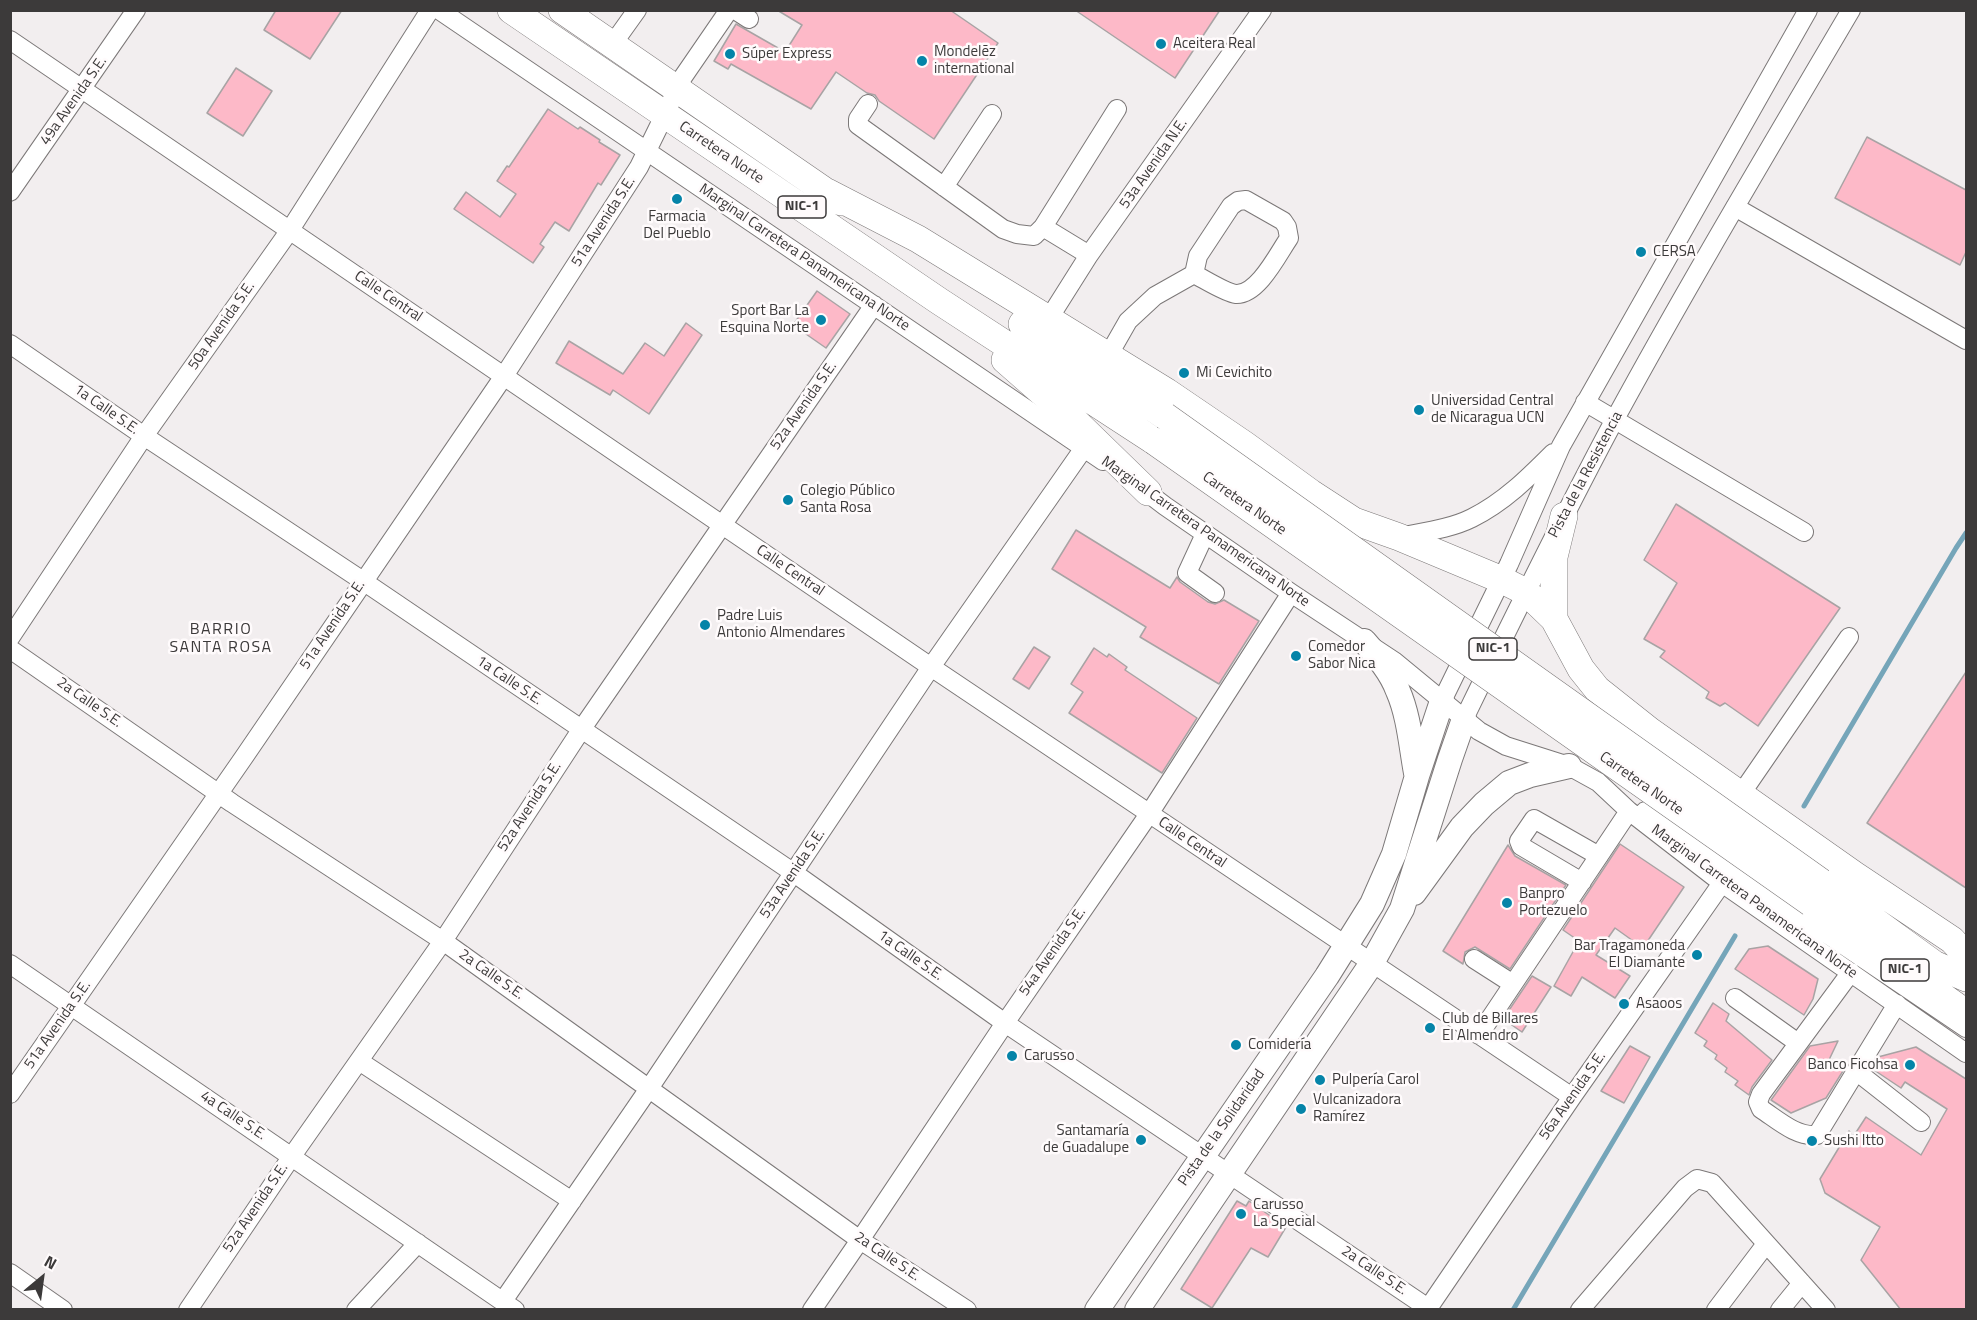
<!DOCTYPE html>
<html>
<head>
<meta charset="utf-8">
<style>
	body { margin:0 }
	#map { position:relative; width:1977px; height:1320px; overflow:hidden; background:#f2eeef; font-family:"Titillium Web",sans-serif }
	canvas { display:block }
	.frame { position:absolute; inset:0; border:12px solid #3c3a3a; pointer-events:none }
	.north { position:absolute; left:12px; top:1248px; width:60px; height:60px; -webkit-text-stroke:4px #fffbfc; paint-order:stroke; rotate:29deg; font-size:16px; font-weight:700; line-height:24px; text-align:center; color:#3c3a3a }
	.north::after { content:''; display:block; margin:auto; width:21px; height:27px; background:#3c3a3a; clip-path:polygon(50% 0,100% 100%,50% 72%,0 100%) }
</style>
</head>
<body>
<div id="map">
<canvas width="1977" height="1320"></canvas>
<div class="frame"></div>
<div class="north">N</div>
</div>
<script>
const ctx = document.querySelector('canvas').getContext('2d');
ctx.lineJoin = 'round';
function strokePath(path, color, width, dash) { ctx.strokeStyle = color; ctx.lineWidth = width; ctx.lineCap = dash ? 'butt' : 'round'; ctx.setLineDash(dash || []); ctx.stroke(path); }
function fillPath(path, color) { ctx.fillStyle = color; ctx.fill(path, 'evenodd'); }
function label(font, color, halo, rows, align = 'center') {
  ctx.font = font + ' "Titillium Web",sans-serif'; ctx.lineWidth = 5; ctx.setLineDash([]); ctx.textBaseline = 'middle'; ctx.strokeStyle = halo; ctx.fillStyle = color; for (const [text, x, y, turn = 0] of rows) {
    ctx.save(); ctx.translate(x, y); ctx.rotate((+turn || 0) * Math.PI / 180); ctx.textAlign = isNaN(turn) ? turn : align; if (halo) ctx.strokeText(text, 0, 0); ctx.fillText(text, 0, 0); ctx.restore();
  }
}
strokePath(new Path2D(`
	M1804 806 1956 548 1966 533
	M1513 1310 1735 936`), '#75a5b9', 5);
const building = new Path2D(`
	M276 10H342L310 59 264 30Z
	M777 10H950L998 43 934 139 879 101 875 95 867 93 836 72 811 109 731 64 728 69 714 61 736 24 785 52 802 25Z
	M1075 10H1220L1175 78Z
	M236 68 272 91 243 136 207 113Z
	M548 109 578 129 580 127 600 140 599 142 620 155 601 185 598 183 569 231 555 222 540 244 544 247 533 263 454 209 466 192 500 217 516 194 497 181 507 166 509 167Z
	M1867 137 1966 190V252L1960 265 1835 198Z
	M817 291 850 314 826 348 793 325Z
	M686 323 702 335 649 414 613 390 610 395 556 363 569 341 623 374 645 343 664 356Z
	M1676 504 1840 608 1758 726 1725 703 1720 706 1706 698 1709 692 1660 657 1665 651 1644 639 1677 583 1644 560Z
	M1076 530 1170 588 1177 577 1180 582 1208 602 1215 604 1224 600 1259 621 1219 684 1140 637 1146 627 1052 569Z
	M1034 647 1050 657 1029 689 1013 679Z
	M1094 648 1107 657 1109 654 1127 667 1125 670 1197 718 1162 773 1069 713 1083 692 1071 684Z
	M1966 672V888L1867 823Z
	M1620 844 1684 887 1643 948 1615 928 1596 955 1630 976 1615 998 1582 977 1571 996 1554 986 1579 941 1563 930Z
	M1508 845 1515 856 1566 885 1510 969 1475 947 1465 952 1463 964 1443 951Z
	M1768 946 1818 979 1813 999 1804 1015 1735 969 1749 949Z
	M1532 976 1551 987 1522 1032 1503 1019Z
	M1713 1003 1729 1014 1726 1021 1772 1060 1752 1087 1749 1095 1735 1085 1738 1081 1725 1072 1727 1068 1715 1059 1717 1055 1704 1046 1707 1041 1695 1033Z
	M1838 1041 1828 1062 1843 1071 1826 1098 1791 1113 1771 1100 1810 1046Z
	M1630 1046 1650 1057 1624 1103 1601 1091Z
	M1916 1047 1966 1079V1310H1901L1861 1260 1880 1227 1825 1193 1820 1179 1849 1131 1853 1137 1866 1117 1921 1155 1947 1109 1905 1082 1901 1088 1871 1068 1878 1057Z
	M1237 1201 1246 1206 1249 1201 1286 1227 1268 1257 1251 1248 1212 1308 1181 1289Z`);
fillPath(building, '#fdb9c8');
strokePath(building, '#a8a3a4', 1.5);
const minor = new Path2D(`
	M439 10 1103 461
	M735 10 749 19
	M10 40 931 667 1572 1097
	M612 45 637 10
	M868 104 858 119V125L1003 229 1017 234 1034 236 1043 227 1117 109
	M944 187 992 114
	M10 192 136 10
	M1735 207 1966 340
	M1043 227 1089 255
	M1048 320 1089 255 1262 10
	M10 344 144 436 363 581 794 873 1005 1023 1428 1308
	M1108 356 1128 321 1155 296 1194 274 1198 256 1231 206 1238 201 1246 200 1283 221 1287 227 1289 238C1278 254 1258 295 1236 294 1226 293 1204 279 1194 274
	M1585 402 1804 532
	M1140 487 1165 506 1291 593 1394 661 1479 731 1506 746 1569 766 1598 782 1629 811 1722 883 1966 1053
	M1205 534 1187 573 1215 593
	M1399 537C1423 532 1450 529 1472 518 1504 502 1528 478 1553 453
	M10 638 144 436 290 230 430 10
	M10 649 232 803 443 941 860 1240 967 1310
	M1442 701 1509 564 1561 446 1808 10
	M1464 719C1513 618 1562 518 1615 419 1690 281 1771 146 1851 10
	M1741 794 1849 637
	M1645 811 1966 1028
	M1582 882 1526 849 1521 846 1519 841 1534 819 1599 856
	M1474 959 1513 984
	M10 964 515 1310
	M1851 972 1761 1094 1758 1102 1761 1109C1778 1120 1796 1137 1817 1135L1897 1004
	M1735 998 1798 1043
	M1479 1035 1629 811
	M359 1061 572 1201
	M1856 1071 1921 1122
	M10 1094 244 757 504 376 639 167 683 77 729 10
	M10 1273 63 1310
	M503 1301 650 1087 931 667 1084 448
	M188 1310 292 1156 443 941 581 730 874 305
	M356 1310 418 1243
	M812 1310 860 1240 1005 1023 1149 814 1291 593
	M1427 1310 1572 1097 1722 883
	M1580 1310 1685 1188 1697 1179 1712 1183 1826 1310
	M1716 1310 1766 1244
	M1780 1310 1802 1283`);
const major = new Path2D(`
	M1364 641C1377 656 1391 672 1398 691 1409 716 1411 746 1416 773
	M1414 893 1462 827 1484 804 1509 783 1530 775 1569 766
	M1097 1310 1327 976 1372 904 1394 854 1417 776 1442 701
	M1137 1310 1372 963 1402 909 1450 759 1464 719`);
const highway = new Path2D(`
	M511 10 939 301 1154 441
	M562 10 841 202
	M827 192 918 239 1167 392 1245 445 1311 493 1354 521 1399 537 1502 580 1526 592 1554 619 1581 669 1597 689 1650 731 1856 876 1952 940 1966 955
	M1022 324 1165 416
	M1005 360 1078 424 1148 492
	M1554 619V557L1564 516
	M1821 882 1934 964 1966 978
	M1811 903 1966 1013`);
strokePath(minor, '#7c7878', 20);
strokePath(major, '#7c7878', 26);
strokePath(highway, '#7c7878', 28);
strokePath(minor, '#fff', 18);
strokePath(major, '#fff', 24);
strokePath(highway, '#fff', 27);
const highwayBridge = new Path2D(`
	M1165 416 1821 882
	M1154 441 1811 903`);
strokePath(highwayBridge, '#7c7878', 28, []);
strokePath(highwayBridge, '#fff', 27);
for (const [x, y, r, color] of [
	[1161,44,6,"#0584a8"],
	[730,54,6,"#0584a8"],
	[922,61,6,"#0584a8"],
	[677,199,6,"#0584a8"],
	[1641,252,6,"#0584a8"],
	[821,320,6,"#0584a8"],
	[1184,373,6,"#0584a8"],
	[1419,410,6,"#0584a8"],
	[788,500,6,"#0584a8"],
	[705,625,6,"#0584a8"],
	[1296,656,6,"#0584a8"],
	[1507,903,6,"#0584a8"],
	[1697,955,6,"#0584a8"],
	[1624,1004,6,"#0584a8"],
	[1430,1028,6,"#0584a8"],
	[1236,1045,6,"#0584a8"],
	[1012,1056,6,"#0584a8"],
	[1910,1065,6,"#0584a8"],
	[1320,1080,6,"#0584a8"],
	[1301,1109,6,"#0584a8"],
	[1141,1140,6,"#0584a8"],
	[1812,1141,6,"#0584a8"],
	[1241,1214,6,"#0584a8"]
]) { const dot = new Path2D(); dot.arc(x, y, r, 0, 2 * Math.PI); ctx.fillStyle = color; ctx.fill(dot); strokePath(dot, '#fffbfc', 2); }
for (const [x, y, w] of [
	[802,207,48],
	[1493,649,48],
	[1905,970,48]
]) { const box = new Path2D(); box.roundRect(x - w / 2, y - 11, w, 22, 4.5); ctx.fillStyle = '#fffbfc'; ctx.fill(box); strokePath(box, '#3c3a3a', 1.5); }
label('bold 14px', '#3c3a3a', null, [
	["NIC-1",802,207],
	["NIC-1",1493,649],
	["NIC-1",1905,970]
]);
label('15px', '#3c3a3a', '#fffbfc', [
	["Aceitera Real",1173,44],
	["Mondelēz",934,52],
	["international",934,69],
	["Súper Express",742,54],
	["Farmacia",677,217,"center"],
	["Del Pueblo",677,234,"center"],
	["CERSA",1653,252],
	["Sport Bar La",809,311,"right"],
	["Esquina Norte",809,328,"right"],
	["Mi Cevichito",1196,373],
	["Universidad Central",1431,401],
	["de Nicaragua UCN",1431,418],
	["Colegio Público",800,491],
	["Santa Rosa",800,508],
	["Padre Luis",717,616],
	["Antonio Almendares",717,633],
	["Comedor",1308,647],
	["Sabor Nica",1308,664],
	["Banpro",1519,894],
	["Portezuelo",1519,911],
	["Bar Tragamoneda",1685,946,"right"],
	["El Diamante",1685,963,"right"],
	["Asaoos",1636,1004],
	["Club de Billares",1442,1019],
	["El Almendro",1442,1036],
	["Comidería",1248,1045],
	["Carusso",1024,1056],
	["Banco Ficohsa",1898,1065,"right"],
	["Pulpería Carol",1332,1080],
	["Vulcanizadora",1313,1100],
	["Ramírez",1313,1117],
	["Santamaría",1129,1131,"right"],
	["de Guadalupe",1129,1148,"right"],
	["Sushi Itto",1824,1141],
	["Carusso",1253,1205],
	["La Special",1253,1222]
], 'left');
label('15px', '#3c3a3a', '#fffbfc', [
	["49a Avenida S.E.",74,101,-55],
	["Carretera Norte",721,153,34],
	["53a Avenida N.E.",1154,164,-55],
	["51a Avenida S.E.",604,222,-57],
	["Marginal Carretera Panamericana Norte",804,258,34],
	["Calle Central",388,297,34],
	["50a Avenida S.E.",222,326,-55],
	["52a Avenida S.E.",804,406,-55],
	["1a Calle S.E.",106,410,35],
	["Pista de la Resistencia",1586,475,-62],
	["Carretera Norte",1244,504,35],
	["Marginal Carretera Panamericana Norte",1205,532,35],
	["Calle Central",790,571,34],
	["51a Avenida S.E.",333,625,-56],
	["1a Calle S.E.",509,681,34],
	["2a Calle S.E.",89,703,35],
	["Carretera Norte",1641,784,35],
	["52a Avenida S.E.",530,807,-57],
	["Calle Central",1192,843,34],
	["53a Avenida S.E.",793,874,-56],
	["Marginal Carretera Panamericana Norte",1754,902,36],
	["54a Avenida S.E.",1053,952,-55],
	["1a Calle S.E.",910,956,35],
	["2a Calle S.E.",491,975,35],
	["51a Avenida S.E.",58,1025,-55],
	["56a Avenida S.E.",1573,1096,-55],
	["4a Calle S.E.",233,1116,34],
	["Pista de la Solidaridad",1222,1128,-55],
	["52a Avenida S.E.",256,1208,-56],
	["2a Calle S.E.",887,1257,34],
	["2a Calle S.E.",1374,1271,34]
]);
ctx.letterSpacing = '1.5px';
label('16px', '#3c3a3a', '#fffbfc', [
	["BARRIO",221,630],
	["SANTA ROSA",221,648]
]);
ctx.letterSpacing = '0px';
</script>
</body>
</html>
